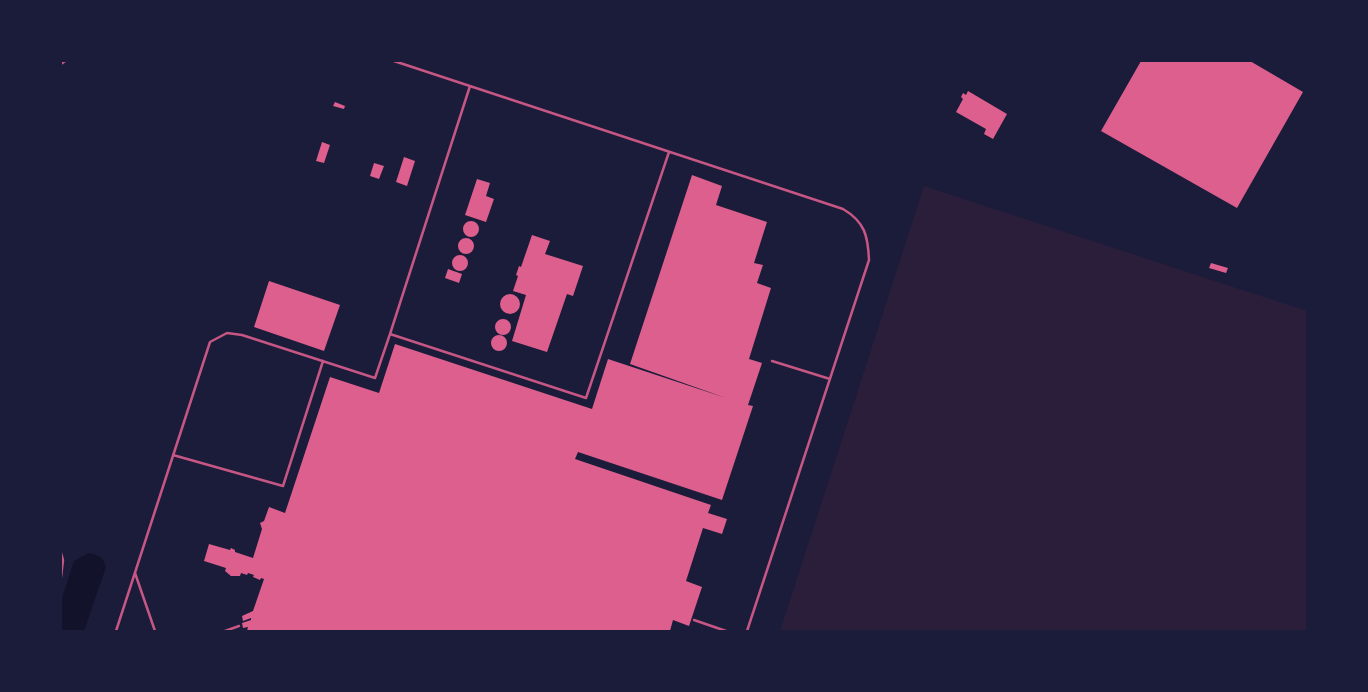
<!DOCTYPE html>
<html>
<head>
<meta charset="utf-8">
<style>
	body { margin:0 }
	#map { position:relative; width:1368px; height:692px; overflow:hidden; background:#1b1b3a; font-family:"Playfair Display",serif }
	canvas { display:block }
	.frame { position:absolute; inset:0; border:62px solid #1b1b3a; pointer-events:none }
</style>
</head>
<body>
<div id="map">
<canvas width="1368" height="692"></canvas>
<div class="frame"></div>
</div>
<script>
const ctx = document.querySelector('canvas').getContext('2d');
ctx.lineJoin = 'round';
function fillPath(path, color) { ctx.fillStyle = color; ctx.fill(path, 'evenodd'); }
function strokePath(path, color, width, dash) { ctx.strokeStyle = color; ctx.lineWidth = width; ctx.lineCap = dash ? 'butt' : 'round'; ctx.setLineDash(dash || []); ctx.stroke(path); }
fillPath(new Path2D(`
	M924 186 1307 311V631H780Z`), '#2a1e3b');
fillPath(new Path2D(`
	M89 553C99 555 103 557 106 567L84 631H61V601L74 561Z`), '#12122b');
fillPath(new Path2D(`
	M1141 61H1250L1303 92 1237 208 1101 131Z
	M968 91 1007 114 993 139 984 134 986 129 956 112 963 99 961 97 963 93 966 95Z
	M335 102 345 106 344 109 333 106Z
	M322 142 330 145 324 163 316 161Z
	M404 157 415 161 407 186 396 182Z
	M374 163 384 166 379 179 370 176Z
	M692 175 722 186 716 205 767 222 754 263 763 265 757 283 771 288 749 359 762 363 748 405 753 406 722 500 578 452 575 459 711 505 708 513 727 519 722 534 703 528 686 581 702 587 689 626 673 620 670 631H247L248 627 243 628 242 623 251 620V618L243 621 242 616 253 611 264 579 261 578 260 580 253 577 254 575 248 573 247 575 241 573 240 576H231L225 571 226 568 204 561 209 544 230 550 231 548 235 550V552L253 558 262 529 260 523 264 521 269 507 285 513 330 377 379 393 395 344 592 409 608 359 726 398 630 364Z
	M477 179 490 183 486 196 494 199 486 222 465 215Z
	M463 229a8 8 0 1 1 16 0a8 8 0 1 1-16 0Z
	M532 235 550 241 545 254 583 266 573 296 567 294 547 352 512 341 526 295 513 291 518 276 516 275 519 266 521 267Z
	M458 246a8 8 0 1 1 16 0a8 8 0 1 1-16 0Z
	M452 263a8 8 0 1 1 16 0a8 8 0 1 1-16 0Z
	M1211 263 1228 268 1226 273 1209 268Z
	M448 269 462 274 459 283 445 278Z
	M269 281 340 305 324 351 254 327Z
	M500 304a10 10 0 1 1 20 0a10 10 0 1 1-20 0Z
	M495 327a8 8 0 1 1 16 0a8 8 0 1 1-16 0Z
	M491 343a8 8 0 1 1 16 0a8 8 0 1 1-16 0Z`), '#dd5f8e');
strokePath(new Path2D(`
	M394 61 843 209C865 222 868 236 869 260L747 631
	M61 64 65 61
	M470 86 390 334 586 398 669 152
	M772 361 830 379
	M173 455 283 486 323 361
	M61 553 63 560 61 577
	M135 573 155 631
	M694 620 726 631
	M116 631 210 342 227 333 242 335 375 378 390 334
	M225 631 239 626`), '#c65784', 2.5);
</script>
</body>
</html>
